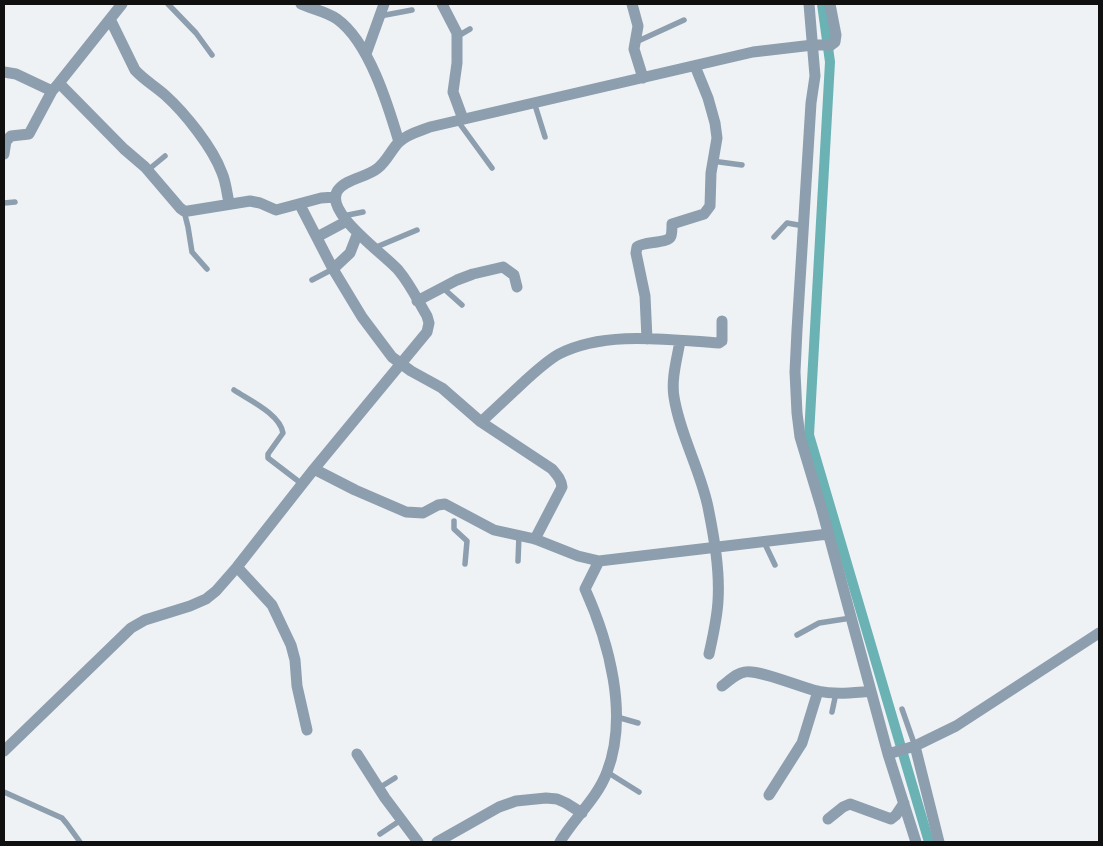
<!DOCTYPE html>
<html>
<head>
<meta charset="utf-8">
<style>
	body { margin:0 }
	#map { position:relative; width:1103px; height:846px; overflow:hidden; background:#eff2f4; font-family:Merriweather,serif }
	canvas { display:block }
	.frame { position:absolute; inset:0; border:5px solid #101011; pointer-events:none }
</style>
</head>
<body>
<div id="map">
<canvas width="1103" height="846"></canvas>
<div class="frame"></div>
</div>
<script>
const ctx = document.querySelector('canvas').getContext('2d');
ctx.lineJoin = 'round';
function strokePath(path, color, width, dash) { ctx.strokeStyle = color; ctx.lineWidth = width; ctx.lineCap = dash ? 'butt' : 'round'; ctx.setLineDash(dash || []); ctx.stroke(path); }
strokePath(new Path2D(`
	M822 4 830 62 809 435 929 842`), '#6bb2b4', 10);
strokePath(new Path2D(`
	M168 4 196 33 212 55
	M380 16 412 10
	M458 36 470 29
	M636 42 684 20
	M534 102 545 137
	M457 120 492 168
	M712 161 742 165
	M148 170 165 156
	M4 203 15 202
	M184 211 188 227 192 252 207 269
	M343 216 363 212
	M774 237 787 223 804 226
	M374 248 417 230
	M312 280 333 269
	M443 288 462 305
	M234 390C249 400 280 414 283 433L268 454V458L302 484
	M454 521V529L467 541 465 564
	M764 542 775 565
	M518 561 519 535
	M797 635 819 623 851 618
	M902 709 915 746
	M832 712 836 693
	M617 717 638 723
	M607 772 639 792
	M379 788 395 778
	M4 792 62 818 67 824 80 842
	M380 834 401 820`), '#8d9eaf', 5.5);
strokePath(new Path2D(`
	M122 4 59 83 124 149 145 167 180 208 184 211H188L250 201 260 203 276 210 321 198 335 197
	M301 4C312 9 327 12 337 19 369 42 388 105 399 142
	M442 4 457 33V63L453 92 463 119
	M632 4 638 26 634 49 643 78
	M809 4 815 76 811 103 797 330 795 372 797 413 800 437 822 510 888 754 916 842
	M110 19 135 70C144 80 155 86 165 95 185 113 213 148 222 173 226 182 227 194 229 203
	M366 54 384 4
	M4 72 16 74 52 91
	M4 154 6 141 11 136 29 134 52 91 59 83
	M300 205 333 269 362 317 392 357 411 371 442 388 481 422 552 469C557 475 561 479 562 487L535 539
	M317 237 347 221
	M333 269 350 253 357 235
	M417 301 457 280 473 274 503 267 514 275 517 287
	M647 339 645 296 636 253 637 247C644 241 668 244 671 236 672 233 672 227 672 224L704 214 710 206 711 173 717 138 715 123 708 98 695 66
	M680 341C677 359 671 379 674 397 680 435 700 469 708 507 714 537 720 570 718 601 717 619 713 636 709 654
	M481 422C496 408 511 394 526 380 536 371 548 360 559 354 605 330 670 340 719 343L722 341V321
	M314 469 355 490 406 512 423 513 438 505 445 504 494 530 535 539 578 556 599 561 828 534
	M237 567 272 605 291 645 295 660 297 686 307 730
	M722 686C729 681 736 673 745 672 758 669 800 687 817 691 835 695 853 693 871 691
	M915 746 939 842
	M4 751 131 628 145 620 190 606 206 599 216 591 237 567 314 469 427 332 429 323 427 316C418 301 410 284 399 271 387 256 322 212 338 190 347 178 366 178 378 168 387 161 391 150 399 142 407 134 420 131 430 127L753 52 813 45H831L835 42 836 35 830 4
	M357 754 385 798 418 842
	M888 754 915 746 956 726 1099 633
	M769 795 802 743 818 691
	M828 819 843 807 850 804 891 819 896 815 904 803
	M437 842 499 807 516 801 546 798 557 799 566 803 582 813
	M560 842C574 818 597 799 607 772 629 715 609 642 585 589L599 561`), '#8d9eaf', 11);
</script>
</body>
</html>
